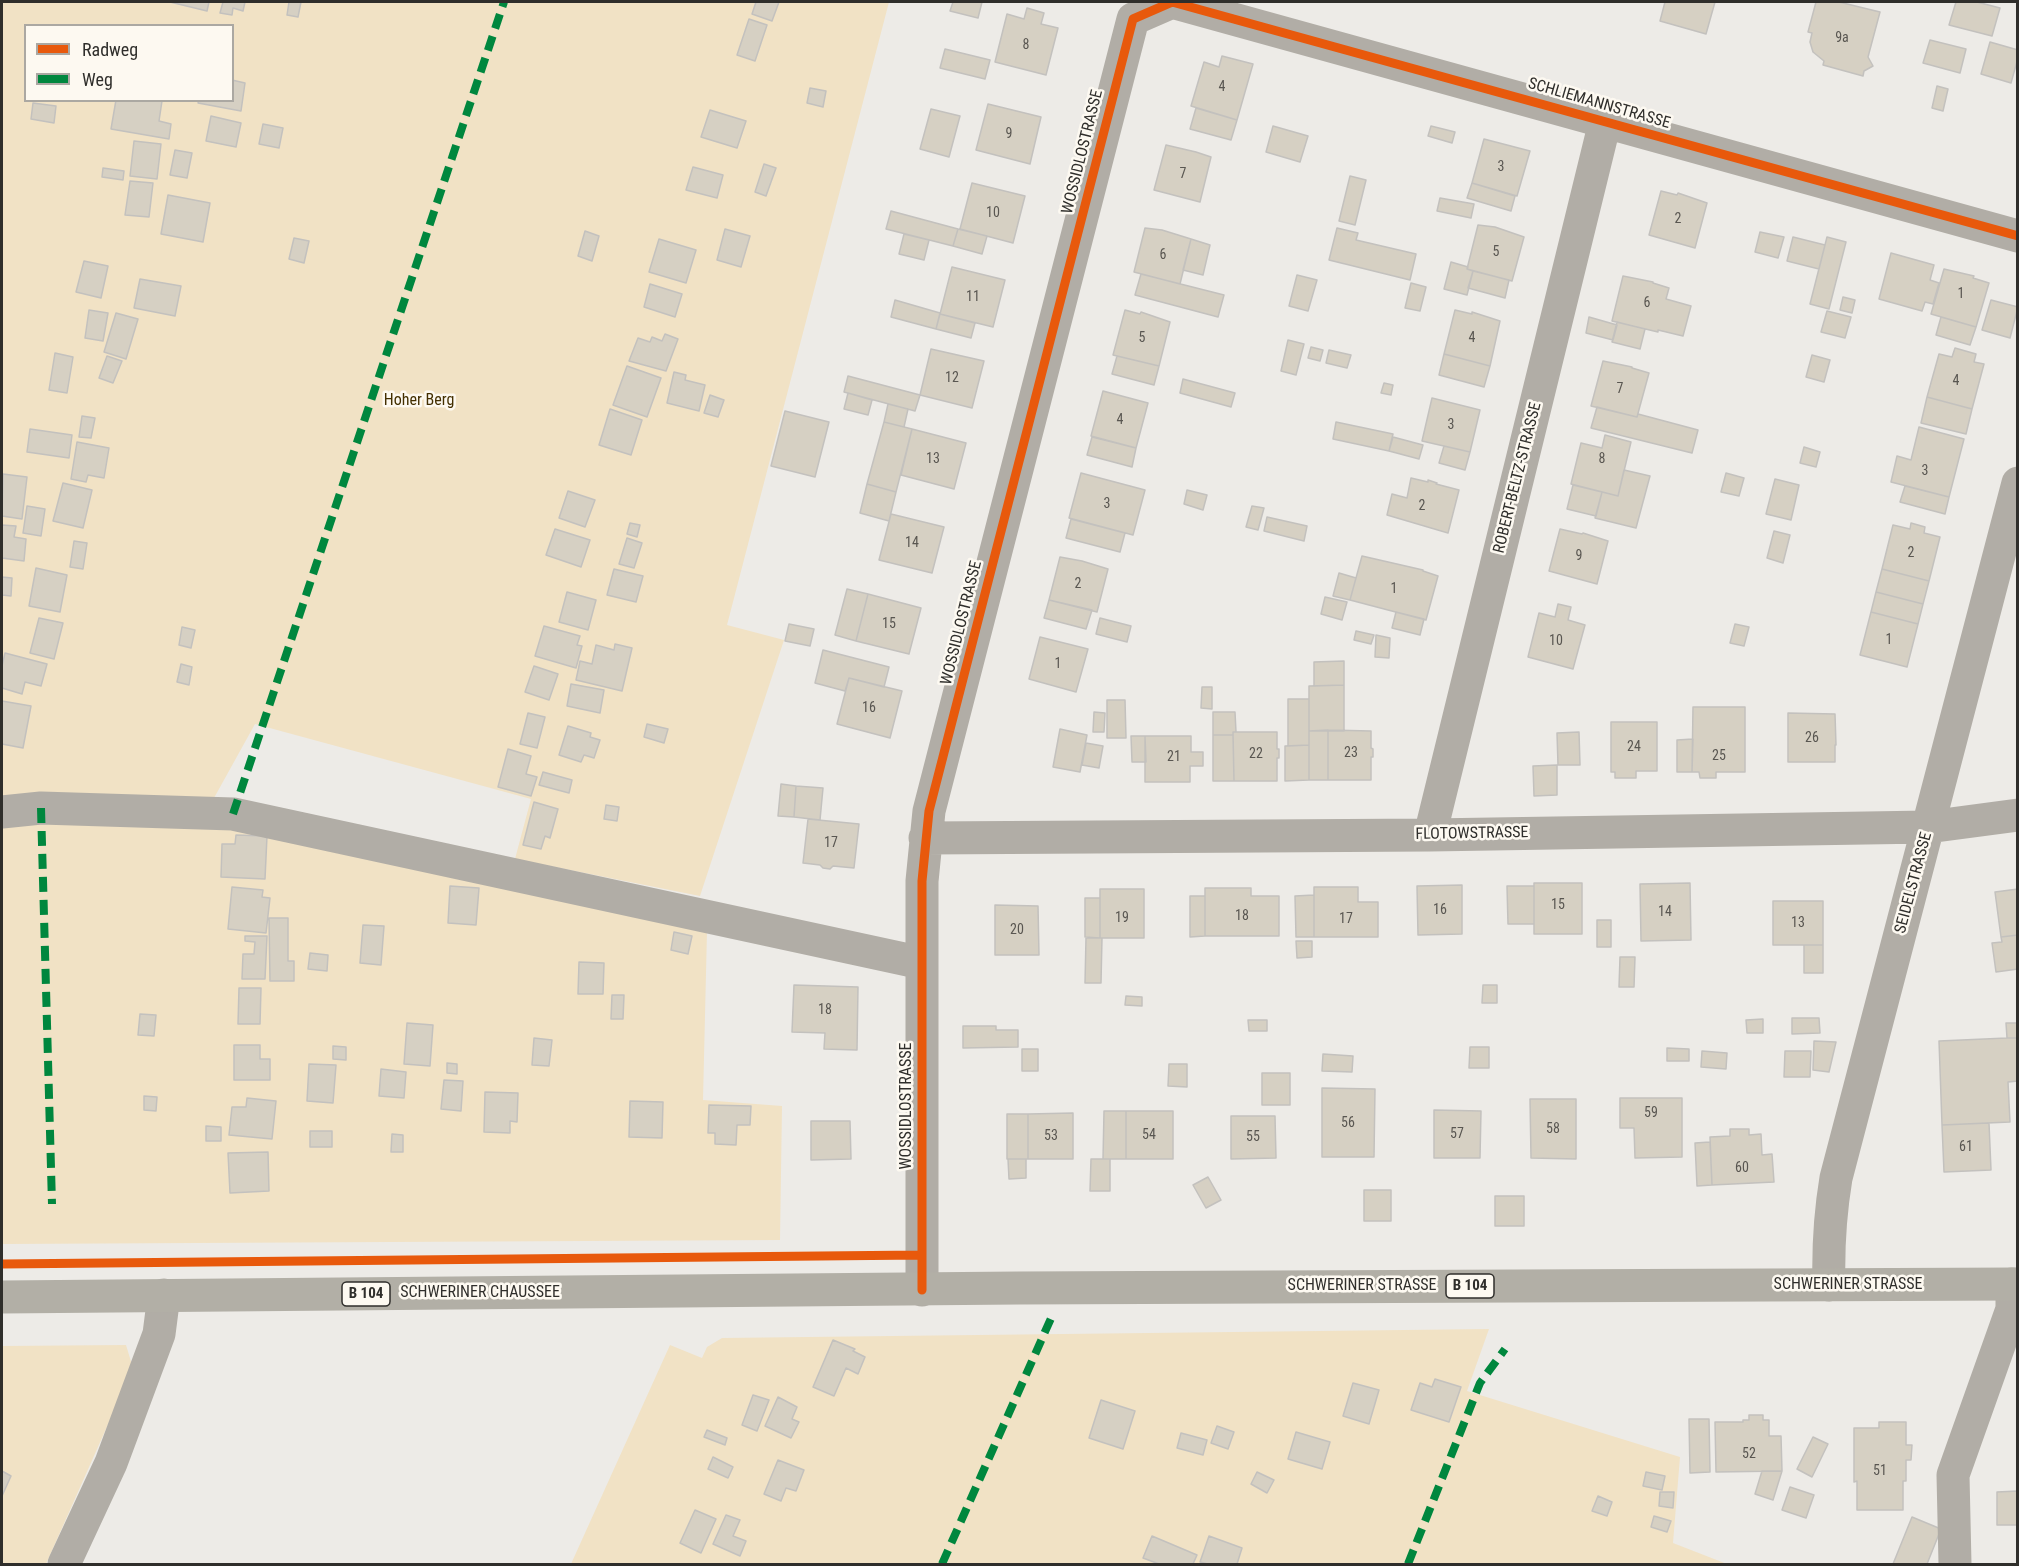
<!DOCTYPE html>
<html>
<head>
<meta charset="utf-8">
<style>
	body { margin:0 }
	#map { position:relative; width:2019px; height:1566px; overflow:hidden; background:#edebe7; font-family:"Roboto Condensed",sans-serif }
	canvas { display:block }
	.frame { position:absolute; inset:0; border:3px solid #2f2e2b; pointer-events:none }
	.legend { position:absolute; left:24px; top:24px; width:210px; height:78px; box-sizing:border-box; background:#fdf9f1; border:2px solid #aba8a2; margin:0; padding:8px 10px; list-style:none; font-size:18px; color:#2f2e2b }
	.legend li { display:flex; align-items:center; gap:12px; height:30px }
	.legend b { width:30px; border:2px solid #aba8a2 }
</style>
</head>
<body>
<div id="map">
<canvas width="2019" height="1566"></canvas>
<div class="frame"></div>
<ul class="legend">
<li><b style="height:8px;background:#e8590c"></b>Radweg</li>
<li><b style="height:8px;background:#00873e"></b>Weg</li>
</ul>
</div>
<script>
const ctx = document.querySelector('canvas').getContext('2d');
ctx.lineJoin = 'round';
function fillPath(path, color) { ctx.fillStyle = color; ctx.fill(path, 'evenodd'); }
function strokePath(path, color, width, dash) { ctx.strokeStyle = color; ctx.lineWidth = width; ctx.lineCap = dash ? 'butt' : 'round'; ctx.setLineDash(dash || []); ctx.stroke(path); }
function label(font, color, halo, rows, align = 'center') {
  ctx.font = font + ' "Roboto Condensed",sans-serif'; ctx.lineWidth = 5; ctx.setLineDash([]); ctx.textBaseline = 'middle'; ctx.strokeStyle = halo; ctx.fillStyle = color; for (const [text, x, y, turn = 0] of rows) {
    ctx.save(); ctx.translate(x, y); ctx.rotate((+turn || 0) * Math.PI / 180); ctx.textAlign = isNaN(turn) ? turn : align; if (halo) ctx.strokeText(text, 0, 0); ctx.fillText(text, 0, 0); ctx.restore();
  }
}
fillPath(new Path2D(`
	M2 2H889L727 625 784 640 700 896 515 859 531 799 255 724 214 798H2ZM26 26H232V100H26Z
	M24 823 250 829 707 931 703 1100 782 1106 780 1240 2 1244V825Z
	M1489 1329 1467 1391 1680 1457 1673 1543 1727 1564H571L670 1345 702 1358 707 1347 722 1338Z
	M126 1345 133 1368 46 1564H2V1346Z`), '#f1e2c5');
const building = new Path2D(`
	M170 2H209L207 11Z
	M223 2H245L243 11 233 8 232 15 220 13Z
	M289 2H301L298 17 287 15Z
	M756 2H779L772 21 752 14Z
	M953 2H982L978 18 950 11Z
	M1665 2H1715L1706 34 1660 21Z
	M1816 2H1839L1880 12 1868 57 1873 66 1864 71 1863 76 1823 65 1824 61 1813 52 1810 42 1812 33 1808 32Z
	M1956 2H1977L2000 8 1992 36 1949 25Z
	M1027 8 1044 13 1041 24 1058 28 1046 75 995 62 1007 14 1024 19Z
	M749 19 767 25 755 61 737 55Z
	M1930 40 1966 49 1960 73 1923 63Z
	M1990 42 2018 50V58L2011 83 1981 74Z
	M945 49 990 60 985 79 940 68Z
	M1222 56 1253 64 1237 120 1191 106 1204 62 1219 67Z
	M232 80 245 83 241 111 198 103 199 100H232Z
	M1937 86 1948 89 1943 111 1932 108Z
	M810 88 826 91 823 107 807 103Z
	M116 100 162 101 159 121 171 124 169 139 111 129Z
	M33 103 56 106 54 123 31 119Z
	M988 104 1041 117 1030 164 976 150Z
	M1196 108 1237 120 1231 140 1190 129Z
	M931 109 960 116 949 157 920 149Z
	M710 110 746 121 737 148 701 137Z
	M211 116 241 123 236 147 206 141Z
	M263 124 283 128 279 148 259 144Z
	M1273 126 1308 136 1300 162 1266 152Z
	M1431 126 1455 132 1452 143 1428 136Z
	M1484 139 1530 151 1517 196 1472 183Z
	M134 141 161 144 157 179 130 176Z
	M1166 145 1196 152 1211 157 1200 202 1154 190Z
	M175 150 192 153 187 178 170 175Z
	M764 164 776 168 766 196 755 192Z
	M693 167 723 175 717 198 686 190Z
	M103 168 124 171 123 180 102 177Z
	M1350 176 1366 180 1355 225 1339 221Z
	M130 181 153 183 149 217 125 215Z
	M972 183 1025 196 1013 243 960 229Z
	M1472 183 1515 196 1511 211 1467 198Z
	M1661 191 1677 195 1678 193 1707 203 1695 248 1649 235Z
	M168 195 210 203 203 242 161 234Z
	M1440 198 1474 204 1471 218 1437 211Z
	M891 211 958 229 953 246 886 229Z
	M1478 225 1495 227 1524 237 1512 281 1467 269Z
	M1145 228 1162 230 1191 239 1180 284 1134 272Z
	M1337 228 1358 233 1356 240 1416 254 1410 280 1329 260Z
	M725 229 750 236 741 267 717 260Z
	M958 229 987 236 982 254 953 246Z
	M585 231 599 236 592 261 578 256Z
	M1760 232 1784 237 1778 258 1755 252Z
	M904 234 929 240 924 260 899 254Z
	M1793 237 1825 245 1819 269 1787 261Z
	M1827 237 1846 242 1829 309 1810 304Z
	M294 238 309 241 304 263 289 259Z
	M659 239 696 250 686 283 649 272Z
	M1191 239 1210 245 1203 275 1183 270Z
	M1891 253 1934 265 1930 280 1939 283 1933 304 1925 302 1922 311 1879 299Z
	M84 261 108 266 101 298 76 292Z
	M1451 262 1468 267 1467 269 1473 271 1467 295 1444 289Z
	M952 267 1005 280 993 327 940 314Z
	M1944 269 1974 276 1973 278 1989 283 1976 327 1931 314Z
	M1473 271 1509 280 1505 298 1468 288Z
	M1141 274 1224 295 1218 317 1135 295Z
	M1297 275 1317 280 1308 311 1289 306Z
	M1623 276 1653 282V283L1669 288 1666 299 1691 306 1683 336 1658 330V332L1612 321Z
	M140 279 181 286 175 316 134 308Z
	M1411 283 1426 287 1420 311 1405 308Z
	M650 284 682 294 675 317 644 307Z
	M1843 297 1855 300 1852 313 1840 310Z
	M895 300 940 313 936 329 891 317Z
	M1991 300 2018 307 2010 338 1982 330Z
	M89 310 108 313 103 341 85 338Z
	M1125 310 1140 314 1141 312 1170 322 1159 366 1113 355Z
	M1455 310 1472 314V312L1500 321 1490 366 1444 354Z
	M1827 311 1851 317 1845 338 1821 332Z
	M116 313 138 319 126 359 104 352Z
	M940 314 975 323 971 338 936 329Z
	M1589 317 1617 325 1613 340 1586 333Z
	M1941 317 1976 327 1970 345 1936 335Z
	M1617 322 1645 329 1640 349 1612 342Z
	M665 334 678 339 666 371 629 361 638 338 650 342 652 337 662 341Z
	M1288 340 1304 344 1296 375 1281 371Z
	M1311 347 1323 350 1320 361 1308 358Z
	M1955 348 1976 354 1974 362 1984 364 1972 409 1927 397 1939 354 1952 357Z
	M931 349 984 361 972 408 920 395Z
	M1329 350 1351 355 1347 368 1326 363Z
	M55 353 73 357 67 393 49 390Z
	M1444 354 1490 366 1484 387 1439 375Z
	M1812 355 1830 360 1824 382 1806 377Z
	M107 356 122 361 113 383 99 378Z
	M1117 356 1159 366 1154 385 1112 374Z
	M1603 361 1632 367V368L1649 373 1637 417 1591 406Z
	M627 366 661 378 647 417 613 405Z
	M674 372 686 375 685 380 705 385 699 411 667 403Z
	M848 376 920 395 915 411 844 392Z
	M1183 379 1235 393 1231 407 1180 393Z
	M1384 383 1393 385 1391 395 1381 393Z
	M1103 391 1148 403 1136 448 1091 436Z
	M848 393 872 400 868 415 844 409Z
	M710 395 724 400 718 417 704 413Z
	M1927 397 1972 409 1966 434 1921 423Z
	M1432 398 1480 410 1470 452 1422 441Z
	M888 404 908 409 904 427 884 422Z
	M1597 407 1637 417 1638 414 1698 430 1692 453 1591 428Z
	M610 409 642 420 631 455 599 445Z
	M785 411 829 422 815 477 771 466Z
	M82 416 95 418 91 438 79 437Z
	M884 422 912 429 896 492 867 484Z
	M1336 422 1393 434 1389 451 1333 439Z
	M1919 427 1964 439 1949 497 1891 482 1897 456 1911 460Z
	M30 429 72 435 69 458 27 452Z
	M912 429 966 443 954 489 901 475Z
	M1605 435 1631 442 1618 496 1571 484 1581 443 1602 448Z
	M1092 437 1136 448 1132 467 1087 455Z
	M1393 437 1423 445 1419 459 1389 451Z
	M77 442 109 448 104 478 88 475 86 482 71 479Z
	M1444 446 1470 452 1465 470 1439 463Z
	M1804 447 1820 452 1816 467 1800 463Z
	M1624 470 1650 476 1636 528 1595 518 1602 492 1618 496Z
	M1081 473 1145 490 1133 535 1069 518Z
	M1726 473 1744 478 1739 496 1721 492Z
	M3 474 27 477 22 519 2 516Z
	M1411 478 1428 482V480L1437 483 1436 484 1459 490 1448 533 1387 515 1392 494 1407 498Z
	M1775 479 1799 485 1791 520 1766 514Z
	M63 483 92 490 83 528 53 521Z
	M867 484 896 492 889 521 860 513Z
	M1573 485 1602 492 1596 516 1567 509Z
	M1905 486 1949 497 1945 514 1900 502Z
	M1187 490 1207 495 1203 510 1184 504Z
	M568 491 595 500 585 527 559 518Z
	M27 506 45 509 41 536 23 533Z
	M1252 506 1264 508 1258 530 1246 527Z
	M891 514 944 527 932 573 879 560Z
	M1267 517 1307 526 1304 541 1264 531Z
	M1071 519 1125 533 1120 552 1066 538Z
	M630 523 640 525 637 537 627 534Z
	M1911 523 1925 527 1924 533 1940 537 1929 581 1882 569 1893 525 1910 529Z
	M2 525 16 526 14 537 26 539 24 561 2 558Z
	M555 529 590 540 581 567 546 555Z
	M1560 529 1582 534 1583 533 1608 541 1597 584 1549 571Z
	M1774 531 1790 535 1783 563 1767 558Z
	M627 538 642 543 634 568 619 564Z
	M74 541 87 543 83 569 70 567Z
	M1362 556 1423 570V571L1438 576 1426 620 1350 600Z
	M1060 557 1082 561 1108 569 1097 612 1049 600Z
	M36 568 67 575 60 612 29 606Z
	M614 569 643 576 636 602 607 595Z
	M1882 569 1929 581 1923 604 1876 592Z
	M1339 573 1356 578 1350 600 1333 596Z
	M2 577 12 578 11 596 2 595Z
	M847 589 868 594 856 641 835 635Z
	M567 592 596 600 588 630 559 622Z
	M1876 592 1923 604 1918 624 1871 612Z
	M868 594 921 608 909 654 856 641Z
	M1325 597 1347 602 1342 620 1321 614Z
	M1049 600 1092 610 1086 629 1044 618Z
	M1558 604 1571 607 1568 620 1585 625 1573 669 1528 657 1539 613 1555 617Z
	M1396 612 1424 619 1420 635 1392 628Z
	M1871 612 1918 624 1907 667 1860 655Z
	M39 618 63 623 54 659 30 653Z
	M1100 618 1131 626 1127 642 1096 634Z
	M789 624 814 629 810 646 785 641Z
	M1735 624 1749 627 1744 646 1730 643Z
	M544 626 580 636 577 645 582 646 576 668 535 656Z
	M182 627 195 630 191 648 179 645Z
	M1356 631 1374 635 1371 644 1354 640Z
	M1376 635 1390 638 1389 658 1375 657Z
	M1040 637 1088 649 1076 692 1029 679Z
	M615 644 632 648 622 691 576 680 580 661 592 664 596 645 614 650Z
	M823 650 889 667 884 687 849 678 845 691 815 683Z
	M5 653 47 664 41 686 25 682 22 694 2 688V666Z
	M1344 661V685L1314 686V662Z
	M181 664 192 667 189 685 177 682Z
	M534 666 558 674 549 700 525 692Z
	M849 678 902 691 890 738 837 724Z
	M571 684 604 690 600 713 567 706Z
	M1344 685V731H1309V686Z
	M1202 687H1212V709L1201 708Z
	M1288 699H1309V745L1288 746Z
	M1107 700H1125L1126 738H1107Z
	M2 701 31 706 23 748 2 744Z
	M1693 707H1745V772H1716V778H1700L1699 772H1692Z
	M1094 712 1105 713 1104 732H1093Z
	M1213 712H1235L1236 732H1233V735H1213Z
	M528 713 545 717 537 748 520 744Z
	M1788 713 1835 714 1836 745H1835V762H1788Z
	M1611 722H1657V771H1636V778H1615V772H1611Z
	M647 724 668 729 664 743 644 737Z
	M568 726 591 733 590 737 600 740 594 758 584 755 581 762 559 755Z
	M1060 729 1087 735 1080 772 1053 767Z
	M1328 730 1371 731V748L1373 749V757H1371V780H1328Z
	M1328 730V780H1309V731Z
	M1233 732H1277V749H1279V758H1277V781H1234Z
	M1579 732 1580 765H1558L1557 733Z
	M1213 735H1233L1234 781H1213Z
	M1131 736H1145L1146 762H1132Z
	M1145 736H1191V752H1203V766H1190V782H1145Z
	M1693 739 1692 772H1677V740Z
	M1086 743 1103 746 1099 768 1082 765Z
	M1309 745V780L1285 781V746Z
	M508 749 531 756 526 774 537 777 531 796 498 787Z
	M1557 765V795L1534 796 1533 766Z
	M543 772 572 780 569 793 539 785Z
	M781 784 796 786 794 817 778 816Z
	M796 786 823 788 820 820 794 817Z
	M534 802 558 809 550 838 545 836 541 849 523 845Z
	M606 805 619 807 617 821 604 819Z
	M808 819 859 824 854 868 833 866 830 869 823 868 820 865 803 863Z
	M236 835 267 836 265 879 221 877 222 844H235Z
	M1534 883H1582V934H1534Z
	M1690 883 1691 940 1641 941 1640 884Z
	M1462 885V934L1418 935 1417 886Z
	M450 886 479 888 476 925 448 923Z
	M1507 886H1534V924H1508Z
	M232 887 263 890 262 897 270 898 266 933 228 929Z
	M1314 887H1358V902H1378V937H1314Z
	M1205 888H1251V896H1279V936H1205Z
	M1100 889H1144V938H1100Z
	M2018 889V935L2001 937 1995 892Z
	M1314 895V937H1296L1295 896Z
	M1190 896H1205V936L1190 937Z
	M1085 898H1100V938L1085 937Z
	M1773 901H1823V945H1773Z
	M995 905 1038 906 1039 955H995Z
	M269 918H288V961H294V981H270Z
	M1597 920H1611V947H1597Z
	M363 925 384 926 381 965 360 963Z
	M674 932 692 936 688 954 671 950Z
	M2018 935V969L1996 972 1992 943 2002 942 2001 937Z
	M245 936H267L265 979H242L243 954H254L255 942 245 941Z
	M1086 938H1102L1101 983H1085Z
	M1296 941H1312V957L1297 958Z
	M1804 945H1823V973H1804Z
	M310 953 328 955 327 971 308 969Z
	M1620 957H1635L1634 987H1619Z
	M579 962 604 963 603 994H578Z
	M794 985 858 987 857 1050 824 1049 825 1033 792 1032Z
	M1483 985H1497V1003H1482Z
	M239 988H261L260 1024H238Z
	M612 995H624L623 1019H611Z
	M1126 996 1142 997V1006L1125 1005Z
	M140 1014 156 1015 154 1036 138 1035Z
	M1792 1018H1819L1820 1033 1792 1034Z
	M1763 1019V1033H1747L1746 1020Z
	M1248 1020H1267V1031H1249Z
	M407 1023 433 1025 430 1066 404 1064Z
	M2006 1023H2018V1038H2007Z
	M963 1026H996V1030H1018V1047L963 1048Z
	M534 1038 552 1040 549 1066 532 1065Z
	M2007 1038H2018V1081L2008 1082 2010 1122 1942 1125 1939 1041Z
	M1814 1041 1836 1042 1829 1072 1813 1070Z
	M234 1045H260V1059H270V1080H234Z
	M333 1046 346 1047V1060L333 1059Z
	M1470 1047H1489V1068H1469Z
	M1667 1048 1689 1049V1061H1667Z
	M1022 1049H1038V1071H1022Z
	M1702 1051 1727 1053 1726 1069 1701 1067Z
	M1785 1051H1811L1810 1077H1784Z
	M1323 1054 1353 1056 1352 1072 1322 1071Z
	M447 1063 457 1064V1074L447 1073Z
	M309 1064 336 1065 333 1103 307 1101Z
	M1169 1064H1187V1087L1168 1086Z
	M381 1069 406 1072 404 1098 379 1096Z
	M1262 1073H1290V1105H1262Z
	M444 1080 463 1081 461 1111 441 1109Z
	M1322 1088 1375 1089 1374 1157H1322Z
	M485 1092 518 1093 517 1122 510 1121V1133L484 1132Z
	M144 1096 157 1097 156 1111 144 1110Z
	M247 1098 276 1101 272 1139 229 1135 232 1107H246Z
	M1620 1098H1682V1157L1635 1158 1634 1128H1620Z
	M1530 1099H1576V1159L1531 1158Z
	M630 1101 663 1102 662 1138 629 1137Z
	M709 1105 751 1106 750 1125H737L736 1145 715 1144V1133H708Z
	M1434 1110 1481 1111 1480 1158H1434Z
	M1104 1111H1126V1159H1103Z
	M1126 1111H1173V1159H1126Z
	M1073 1113V1159H1028V1114Z
	M1007 1114H1028V1159H1007Z
	M1231 1116H1275L1276 1158 1231 1159Z
	M811 1121H850L851 1159 811 1160Z
	M1989 1123 1991 1170 1944 1172 1942 1125Z
	M206 1126 221 1127V1141H206Z
	M1730 1129H1749V1135L1761 1134 1762 1155 1772 1154 1774 1182 1712 1185 1710 1137 1730 1136Z
	M310 1131H332V1147H310Z
	M392 1134 403 1135V1152H391Z
	M1710 1142 1712 1185 1697 1186 1695 1143Z
	M268 1152 269 1191 230 1193 228 1153Z
	M1008 1159H1026V1178L1009 1179Z
	M1091 1159H1110V1191H1090Z
	M1208 1177 1221 1200 1206 1208 1193 1185Z
	M1364 1190H1391V1221H1364Z
	M1495 1196H1524V1226H1495Z
	M833 1340 855 1349 853 1351 865 1357 858 1374 846 1368 834 1396 813 1387Z
	M1435 1379 1461 1387 1449 1422 1411 1410 1420 1383 1432 1387Z
	M1353 1383 1379 1390 1369 1424 1343 1416Z
	M753 1395 769 1400 757 1431 742 1425Z
	M778 1397 797 1407 792 1419 799 1422 791 1438 765 1426Z
	M1101 1400 1135 1411 1123 1449 1089 1438Z
	M1749 1415H1763V1420H1769V1436H1781L1782 1471 1716 1472 1715 1422H1743V1420H1749Z
	M1689 1419H1709L1710 1472 1690 1473Z
	M1879 1422H1906V1445H1912L1911 1460H1906V1481H1903V1510H1857V1481L1854 1482V1428H1879Z
	M1217 1426 1234 1432 1228 1449 1211 1443Z
	M707 1430 727 1438 725 1445 704 1437Z
	M1296 1432 1330 1442 1322 1469 1288 1459Z
	M1181 1433 1207 1440 1203 1455 1177 1448Z
	M1813 1437 1828 1444 1812 1477 1797 1469Z
	M713 1457 733 1467 728 1478 708 1469Z
	M778 1460 804 1470 796 1491 786 1488 781 1501 764 1494Z
	M2 1471 11 1476 2 1496Z
	M1762 1471H1782L1773 1500 1755 1494Z
	M1257 1472 1274 1480 1267 1493 1251 1484Z
	M1646 1472 1665 1476 1662 1490 1643 1486Z
	M1790 1487 1814 1495 1806 1518 1782 1510Z
	M2018 1491V1525H1997V1492Z
	M1660 1492H1674L1673 1508 1659 1506Z
	M1598 1496 1612 1502 1607 1516 1592 1511Z
	M695 1510 716 1519 701 1553 680 1543Z
	M726 1515 740 1520 733 1536 746 1541 740 1556 713 1544Z
	M1654 1516 1671 1521 1667 1532 1651 1527Z
	M1912 1517 1941 1529 1927 1564H1893Z
	M1152 1536 1197 1555 1193 1564H1159L1143 1558Z
	M1209 1536 1242 1548 1237 1564H1208L1200 1562Z`);
fillPath(building, '#d6d0c3');
strokePath(building, '#c3c1be', 1.5);
strokePath(new Path2D(`
	M2 812 41 808 233 814 922 963
	M1430 835 1605 122
	M925 838 1430 835 1928 827 2018 815
	M1829 1285C1828 1249 1830 1214 1836 1178L2018 483
	M922 1290V881L929 811 1133 19 1172 2 2018 236
	M64 1564 111 1463 159 1334 164 1295
	M1955 1564 1953 1475 2012 1309V1284`), '#b1ada6', 33);
strokePath(new Path2D(`
	M2 1297 1019 1288 2018 1284`), '#b2afa6', 33);
strokePath(new Path2D(`
	M41 808 52 1204
	M233 814 504 2
	M942 1564 1052 1316
	M1408 1564 1480 1383 1505 1349`), '#00873e', 8, [15, 8]);
strokePath(new Path2D(`
	M2 1264 922 1255
	M922 1290V881L929 811 1133 19 1172 2 2018 236`), '#e8590c', 9);
label('14px', '#595651', null, [
	["9a",1842,38],
	["8",1026,45],
	["4",1222,87],
	["9",1009,134],
	["3",1501,167],
	["7",1183,174],
	["10",993,213],
	["2",1678,219],
	["5",1496,252],
	["6",1163,255],
	["1",1961,294],
	["11",973,297],
	["6",1647,303],
	["5",1142,338],
	["4",1472,338],
	["12",952,378],
	["4",1956,381],
	["7",1620,389],
	["4",1120,420],
	["3",1451,425],
	["13",933,459],
	["8",1602,459],
	["3",1925,471],
	["3",1107,504],
	["2",1422,506],
	["14",912,543],
	["2",1911,553],
	["9",1579,556],
	["2",1078,584],
	["1",1394,589],
	["15",889,624],
	["1",1889,640],
	["10",1556,641],
	["1",1058,664],
	["16",869,708],
	["26",1812,738],
	["24",1634,747],
	["23",1351,753],
	["22",1256,754],
	["25",1719,756],
	["21",1174,757],
	["17",831,843],
	["15",1558,905],
	["16",1440,910],
	["14",1665,912],
	["18",1242,916],
	["19",1122,918],
	["17",1346,919],
	["13",1798,923],
	["20",1017,930],
	["18",825,1010],
	["59",1651,1113],
	["56",1348,1123],
	["58",1553,1129],
	["57",1457,1134],
	["54",1149,1135],
	["53",1051,1136],
	["55",1253,1137],
	["61",1966,1147],
	["60",1742,1168],
	["52",1749,1454],
	["51",1880,1471]
]);
for (const [x, y, w] of [
	[1470,1286,48],
	[366,1294,48]
]) { const box = new Path2D(); box.roundRect(x - w / 2, y - 12, w, 24, 4.5); ctx.fillStyle = '#fdf9f1'; ctx.fill(box); strokePath(box, '#2f2e2b', 1.5); }
label('bold 15px', '#2f2e2b', null, [
	["B 104",1470,1286],
	["B 104",366,1294]
]);
label('16px', '#2f2e2b', '#fdf9f1', [
	["SCHLIEMANNSTRASSE",1599,104,16],
	["WOSSIDLOSTRASSE",1083,152,-76],
	["ROBERT-BELTZ-STRASSE",1518,478,-76],
	["WOSSIDLOSTRASSE",962,623,-76],
	["FLOTOWSTRASSE",1472,834,-1],
	["SEIDELSTRASSE",1914,883,-75],
	["WOSSIDLOSTRASSE",907,1106,-90],
	["SCHWERINER STRASSE",1848,1285],
	["SCHWERINER STRASSE",1362,1286],
	["SCHWERINER CHAUSSEE",480,1293]
]);
label('16px', '#432f00', '#fdf9f1', [
	["Hoher Berg",419,401]
]);
</script>
</body>
</html>
